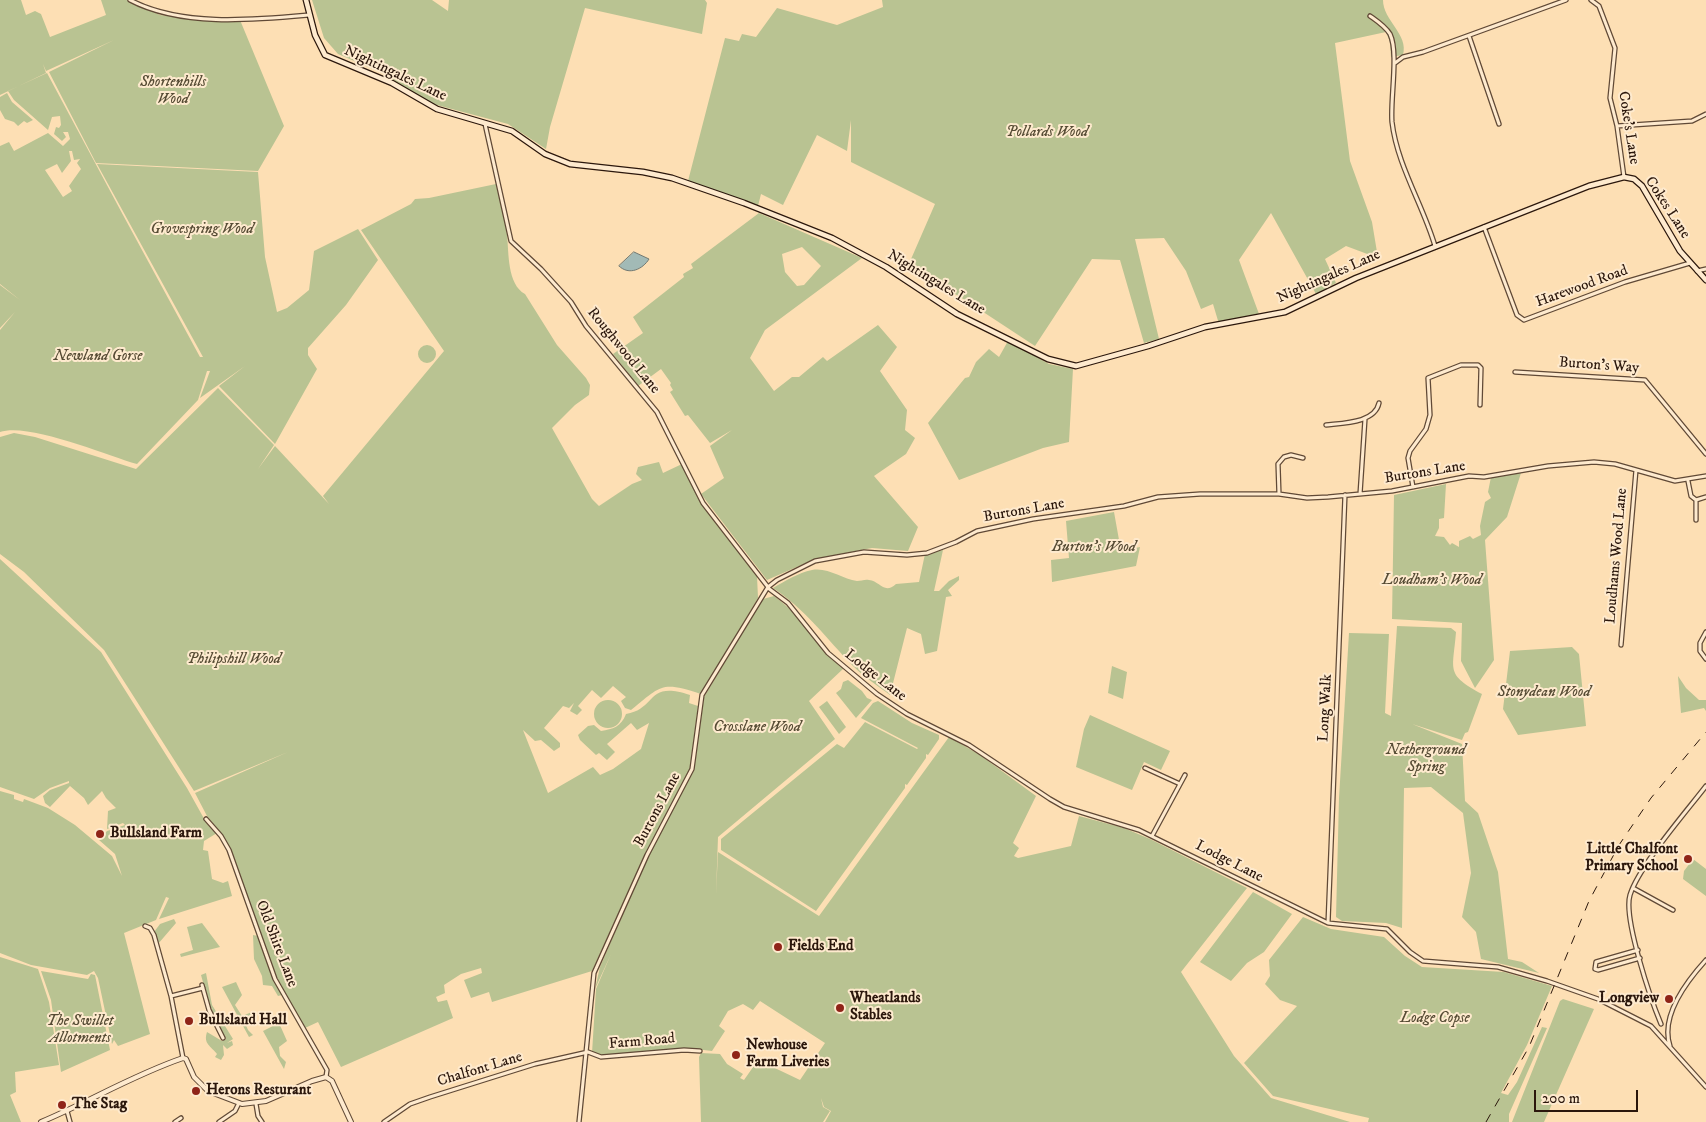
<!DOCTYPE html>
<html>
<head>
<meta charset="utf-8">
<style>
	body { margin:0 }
	#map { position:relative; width:1706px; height:1122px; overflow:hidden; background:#fddfb4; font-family:"IM FELL DW Pica",serif }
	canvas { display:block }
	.scale { position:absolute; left:1534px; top:1090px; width:104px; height:22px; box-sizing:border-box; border:2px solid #2b170c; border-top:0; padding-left:6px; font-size:15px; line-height:18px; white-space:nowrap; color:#2b170c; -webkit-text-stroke:4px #feeace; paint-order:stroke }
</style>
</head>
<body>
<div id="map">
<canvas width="1706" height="1122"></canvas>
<div class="scale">200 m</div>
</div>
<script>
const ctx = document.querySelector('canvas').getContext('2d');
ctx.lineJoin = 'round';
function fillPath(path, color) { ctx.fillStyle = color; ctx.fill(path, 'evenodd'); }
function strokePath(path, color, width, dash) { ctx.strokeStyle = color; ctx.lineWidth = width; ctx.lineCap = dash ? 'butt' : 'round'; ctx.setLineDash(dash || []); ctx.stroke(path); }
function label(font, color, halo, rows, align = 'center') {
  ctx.font = font + ' "IM FELL DW Pica",serif'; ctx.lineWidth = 4; ctx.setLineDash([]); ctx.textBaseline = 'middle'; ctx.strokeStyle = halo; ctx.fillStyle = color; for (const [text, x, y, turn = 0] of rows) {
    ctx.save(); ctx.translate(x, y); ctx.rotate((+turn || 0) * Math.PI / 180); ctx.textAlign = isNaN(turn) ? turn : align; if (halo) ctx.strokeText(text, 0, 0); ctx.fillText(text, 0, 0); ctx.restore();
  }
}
fillPath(new Path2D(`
	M0 0H21L26 15 35 11 41 14 50 37 106 15 101 0H127L160 15 185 18 240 20 284 126 258 171 96 163 49 72 114 40 46 71 43 64 46 73 0 95Z
	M312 0H432L448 11 449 0H705L707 3 702 34 585 8 550 127 546 149 508 124 433 104 382 73 338 54 324 38Z
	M882 0H1383C1383 21 1409 34 1403 55L1391 57 1390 42 1386 32 1335 43 1350 161 1372 222 1378 258 1346 246 1325 259 1336 283 1316 294 1271 213 1239 260 1259 314 1219 324 1213 304 1201 309 1186 271 1164 238 1135 239 1159 339 1144 343 1120 260 1092 259 1035 346 965 300 908 266 935 204 851 162V120L847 151 817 135 783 205 761 194 758 206 688 181 725 38 739 41 742 34 756 37 777 8 837 25 883 7Z
	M47 73 123 215 50 279 123 215 200 357H203L97 164 258 172 265 257 277 312 287 308 309 290 314 251 358 229 378 260 346 305 308 348V355L317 369 275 444 219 386 245 366 200 398 210 371H207L198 400 137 464C106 455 28 422 0 432V330L15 312 0 328V285L20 300 0 284V146L9 142 14 151 48 133 63 146 70 139 68 132H63L66 137 62 141 54 134 56 127 59 128 61 125 60 116 52 117 48 130 14 100 8 91ZM69 151H72L74 160 80 159 77 163 81 169 69 186 72 191 63 197 45 170 57 164 62 173 71 161Z
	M7 93 12 102 33 120 27 123 24 121 18 126 14 122 5 119 0 110V97Z
	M496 184C500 201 506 218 507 235 509 253 507 284 525 294L557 345 586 378 590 385 589 395 575 405 552 428 592 499 599 506 632 484 642 480 636 474 638 467 659 462 663 473 682 464 702 502 757 576 758 598 701 694C661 681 662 685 631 710L625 708 621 701 626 697 613 686 601 698 592 690 578 706 582 710 577 715 570 711 574 703 569 708 563 706 544 728 560 743V747L554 751 541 740 535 741 523 730 548 793 593 767 600 775 613 769 641 749 649 723 637 730 631 723 607 744 615 752 607 760 599 753 596 755 580 740 578 735 588 726 594 725 601 731C613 729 621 727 626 714 657 709 646 680 690 695L689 703 698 706 690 768 647 850 592 971 492 1002 489 992 471 998 464 980 482 973 481 968 461 974 444 985 445 993 436 997 438 1002 447 1000 453 1018 341 1067 318 1022 305 1028 270 965 224 837 207 816 195 793 288 752 194 791 104 650 24 572 0 554V437L14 433 35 437 136 469 218 388 274 445 258 469 275 446 329 504 323 496 444 351 361 230 411 204 415 199 429 198Z
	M759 213 862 258 765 330 750 358 774 391 792 377H799L823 357 827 361 878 325 897 347 880 371 907 410 905 430 915 438 906 454 874 476 918 527 908 551 872 548 815 559 767 580 701 494 724 478 710 446 732 430 710 443 688 415 685 416 670 392 673 390 670 385 671 383 661 369 638 386 613 354 643 333 633 317 684 277 683 274 693 268 691 264ZM802 247 821 266 804 285 797 286 785 272 782 254Z
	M1008 341 1049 364 1073 369 1069 442 1043 448 959 480 928 423 965 378 969 377 976 362 989 349 999 357Z
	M418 354a9 9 0 1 1 18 0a9 9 0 1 1-18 0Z
	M1521 473 1507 517 1485 540 1494 660 1475 688 1461 661 1462 623 1392 619 1394 495 1446 484 1444 518 1439 519V528L1435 536 1444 537 1450 545 1452 543 1459 547V541L1470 536 1473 539 1481 535 1480 526 1485 502 1491 498 1488 492 1491 477Z
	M1114 512 1121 551 1140 547 1136 566 1052 582 1051 560 1069 558 1066 521Z
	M943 550 934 591H939L949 581 959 576V580L948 590 952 596 946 597 937 651 925 654 921 634 907 628 890 695C878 686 864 677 853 666 827 639 805 609 773 588 785 581 798 573 812 570 828 567 842 579 857 581 861 581 865 579 869 580 880 581 884 595 896 584L919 582 925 554Z
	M0 559 101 652 187 788 207 824 217 833 204 841 203 850 208 851 212 879 223 883 228 881 232 896 159 919 169 898 166 897 156 920 124 933 150 1034 118 1046 114 1040 112 1044 98 978 94 971 87 975 31 965 0 953V791L14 795V799L23 802 24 799 48 808 75 825 112 856 122 876 115 854 99 840 107 831 125 825 123 823 107 829 108 811 116 808 106 798 102 791 88 805 84 798 70 786 50 807 45 803 43 796 50 790 69 783V781L50 788 34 799 0 787Z
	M774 596C801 615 819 646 844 668L809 701 835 739 718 837 716 895 718 852 819 916 949 737 980 755 1036 796 1013 843 1019 848 1014 856 1018 858 1071 846 1079 816 1124 828 1150 839 1247 888 1181 972 1234 1056 1271 1098 1350 1122H825L831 1111 824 1107 821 1098 823 1107 830 1111 823 1122H701L699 1057 701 1053 720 1054 727 1064 743 1074 740 1078 744 1080 758 1060 800 1080 825 1043 760 1001 753 1010 743 1004 728 1011 719 1026 725 1031 712 1051C702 1050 691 1048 681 1049 655 1050 617 1060 592 1053L596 989 611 954 595 989 600 967 648 856 694 770 704 697 763 599Z
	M1397 626 1451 628 1456 632C1453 671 1445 674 1482 694L1468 732 1465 733 1462 740 1412 724 1462 744 1465 801 1478 813 1498 872 1508 959 1522 962 1539 973 1481 959 1476 932 1462 917 1471 873 1463 813 1431 787 1404 788 1402 928 1386 923 1342 921 1336 917 1339 798 1349 633 1389 634 1385 713 1391 716Z
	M1572 647 1579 654 1586 726 1518 735 1503 709 1510 651Z
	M1112 666 1127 672 1123 699 1108 693Z
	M1678 676 1686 688 1699 700H1706V711L1704 708 1681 713Z
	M848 680 862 691 867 698 872 700 856 718 836 693 841 689 843 682Z
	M594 714a14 14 0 1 1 28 0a14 14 0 1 1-28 0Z
	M827 701 846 727 839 734 819 707Z
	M878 701 912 723 939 735V739L928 755 926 754V758L907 785 905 784V788L816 911 721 850V839L837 744 844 748 865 722 917 749 918 748 861 718 873 703Z
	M1090 715 1170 751 1161 770 1144 762 1132 790 1076 767 1084 729Z
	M1693 859 1706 869V896L1683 879 1684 871Z
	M1253 892 1292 914 1264 952 1247 963 1231 981 1200 962Z
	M1303 917 1331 929 1384 937 1405 956 1422 967 1504 972 1552 986 1527 1045 1501 1093 1508 1095 1517 1082 1542 1027 1547 1028 1509 1114V1122H1368L1369 1118 1273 1096 1244 1063 1297 1006 1280 1000 1265 984 1270 976 1269 960Z
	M174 919 176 923 158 944 154 932 160 924Z
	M202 923 220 947 181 957 180 954 193 950 187 927Z
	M253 935 258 936 270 971 282 995 278 996 272 986 263 985 262 976 254 959Z
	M0 957 38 969 49 1002 59 1065 15 1072 16 1092 10 1095 21 1122H0Z
	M41 971 88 979 91 974 95 975 110 1050 61 1072 51 1000Z
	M206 973 212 1005 233 1039 227 1043 232 1041 233 1045 227 1049 223 1045 224 1055 221 1060 215 1057 217 1054C211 1046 203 1044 207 1032L222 1041 226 1039 211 1010 213 1008 211 1009 209 1004 201 975Z
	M236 982 242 995 235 1005 242 1016 252 1012 251 1017 245 1023 248 1030 253 1035 249 1037 222 987Z
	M1563 999 1594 1009 1544 1122H1512L1560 1001Z
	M279 1023 287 1041 279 1047 280 1056 286 1062 284 1069 263 1031Z`), '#b9c392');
const water = new Path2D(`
	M634 252 649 259C643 269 629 276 619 266Z`);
fillPath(water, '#a2bab6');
strokePath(water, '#727972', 1);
const minor = new Path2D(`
	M130 0C181 27 253 20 309 15
	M1591 0 1599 6 1615 48 1610 98 1617 126 1624 177
	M1370 16C1377 21 1385 26 1390 34 1399 53 1390 99 1392 122 1397 165 1423 205 1435 246
	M1469 36 1499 124
	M1395 63 1403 57 1423 52 1566 0
	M485 124 511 241 541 269 571 302 586 326 657 412 703 503 768 587
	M1617 126 1692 121 1706 114
	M1484 227 1517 315 1524 320 1625 282 1690 263
	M1697 271 1706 269
	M1515 372 1645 380 1706 454
	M1326 425C1343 423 1375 423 1379 403
	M1688 481 1691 496 1696 500 1706 497
	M1413 487 1408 458 1410 451 1426 429 1430 415 1428 378 1461 365H1478L1481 368 1480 405
	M1279 494 1278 464 1284 457 1291 455 1303 458
	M1360 494 1365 419
	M1696 500V520
	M768 588 788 603 828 653 877 694 907 714 969 745 1050 799 1064 807 1139 830 1328 923 1387 929 1410 952 1423 961 1498 967 1547 981 1598 999 1651 1026 1706 1087
	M1706 632 1700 643V651L1706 659
	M1621 645 1636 470
	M1145 768 1180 784
	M206 819 221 836 229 850 275 979 327 1070 326 1077
	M1152 836 1185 775
	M1633 888 1673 910
	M1328 923 1345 495
	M145 926 150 928 154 935 171 996 183 1058
	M1638 950 1596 962 1595 969 1598 970 1640 958
	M202 985 209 1010 223 1038
	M171 996 203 988
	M1661 1024C1651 1000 1623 918 1630 895 1639 866 1686 812 1706 786
	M1670 1046C1660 1016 1686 982 1706 960
	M588 1052 601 1057 684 1050 700 1051
	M256 1104 258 1116 262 1122
	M67 1111 70 1122
	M175 1122 181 1118
	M219 1122 235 1111 239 1103
	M384 1122 410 1104 430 1097 535 1064 588 1052
	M579 1122 594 973 647 855 692 769 702 695 768 587 777 580 815 561 864 552 907 555 927 553 956 542 977 531 1033 519 1124 506 1158 497 1200 494H1279L1307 498 1328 497 1392 491 1469 476 1484 477 1548 466 1594 462 1615 464 1675 481 1706 476`);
const tertiary = new Path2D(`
	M41 1122C89 1102 133 1075 183 1058L186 1059 194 1077 208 1091 242 1104 266 1101 312 1081 326 1077 332 1081 351 1122`);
const secondary = new Path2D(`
	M306 0 315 35 325 55 392 83 437 109 512 131 545 154 570 164 643 172 672 178 744 203 832 238 886 267 957 314 1048 359 1076 366 1148 346 1205 327 1285 312 1356 278 1589 186 1624 177 1634 179 1642 186 1680 251 1706 280`);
strokePath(minor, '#604936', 5.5);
strokePath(tertiary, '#604936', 6);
strokePath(secondary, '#2b170c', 7);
strokePath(minor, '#feeace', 3);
strokePath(tertiary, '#feeace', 4);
strokePath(secondary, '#feeace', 4.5);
strokePath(new Path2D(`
	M1486 1122 1529 1047 1589 901 1619 845 1651 798 1706 732`), '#2b170c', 1, [9, 9]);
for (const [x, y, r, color] of [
	[100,834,5,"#8f2418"],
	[1688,859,5,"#8f2418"],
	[778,947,5,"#8f2418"],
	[1669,999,5,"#8f2418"],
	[840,1008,5,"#8f2418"],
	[189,1021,5,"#8f2418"],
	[736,1055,5,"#8f2418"],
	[196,1091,5,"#8f2418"],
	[62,1105,5,"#8f2418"]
]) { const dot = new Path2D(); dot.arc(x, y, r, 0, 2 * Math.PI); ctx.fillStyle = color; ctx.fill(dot); strokePath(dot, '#feeace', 2); }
label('15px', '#2b170c', '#feeace', [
	["Nightingales Lane",395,74,25],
	["Coke's Lane",1628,128,81],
	["Cokes Lane",1667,208,57],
	["Nightingales Lane",1329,277,-24],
	["Nightingales Lane",936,283,31],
	["Harewood Road",1582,287,-20],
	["Roughwood Lane",623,351,51],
	["Burton's Way",1599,366,4],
	["Burtons Lane",1425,473,-9],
	["Burtons Lane",1024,511,-10],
	["Loudhams Wood Lane",1617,556,-85],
	["Lodge Lane",875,676,38],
	["Long Walk",1326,708,-87],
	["Burtons Lane",658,810,-62],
	["Lodge Lane",1229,862,27],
	["Old Shire Lane",276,944,69],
	["Farm Road",642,1042,-5],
	["Chalfont Lane",480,1070,-17]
]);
label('italic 15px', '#564b34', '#feeace', [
	["Shortenhills",173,83],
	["Wood",173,100],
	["Pollards Wood",1047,133],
	["Grovespring Wood",202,230],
	["Newland Gorse",98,357],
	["Burton's Wood",1094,548],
	["Loudham's Wood",1432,581],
	["Philipshill Wood",234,660],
	["Stonydean Wood",1544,693],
	["Crosslane Wood",757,728],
	["Netherground",1426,751],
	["Spring",1426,768],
	["Lodge Copse",1435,1019],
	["The Swillet",80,1022],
	["Allotments",80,1039]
]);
label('bold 15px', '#2b170c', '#feeace', [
	["Bullsland Farm",110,834],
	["Little Chalfont",1678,850,"right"],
	["Primary School",1678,867,"right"],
	["Fields End",788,947],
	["Wheatlands",850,999],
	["Stables",850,1016],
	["Longview",1659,999,"right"],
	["Bullsland Hall",199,1021],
	["Newhouse",746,1046],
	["Farm Liveries",746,1063],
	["Herons Resturant",206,1091],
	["The Stag",72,1105]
], 'left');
</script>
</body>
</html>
